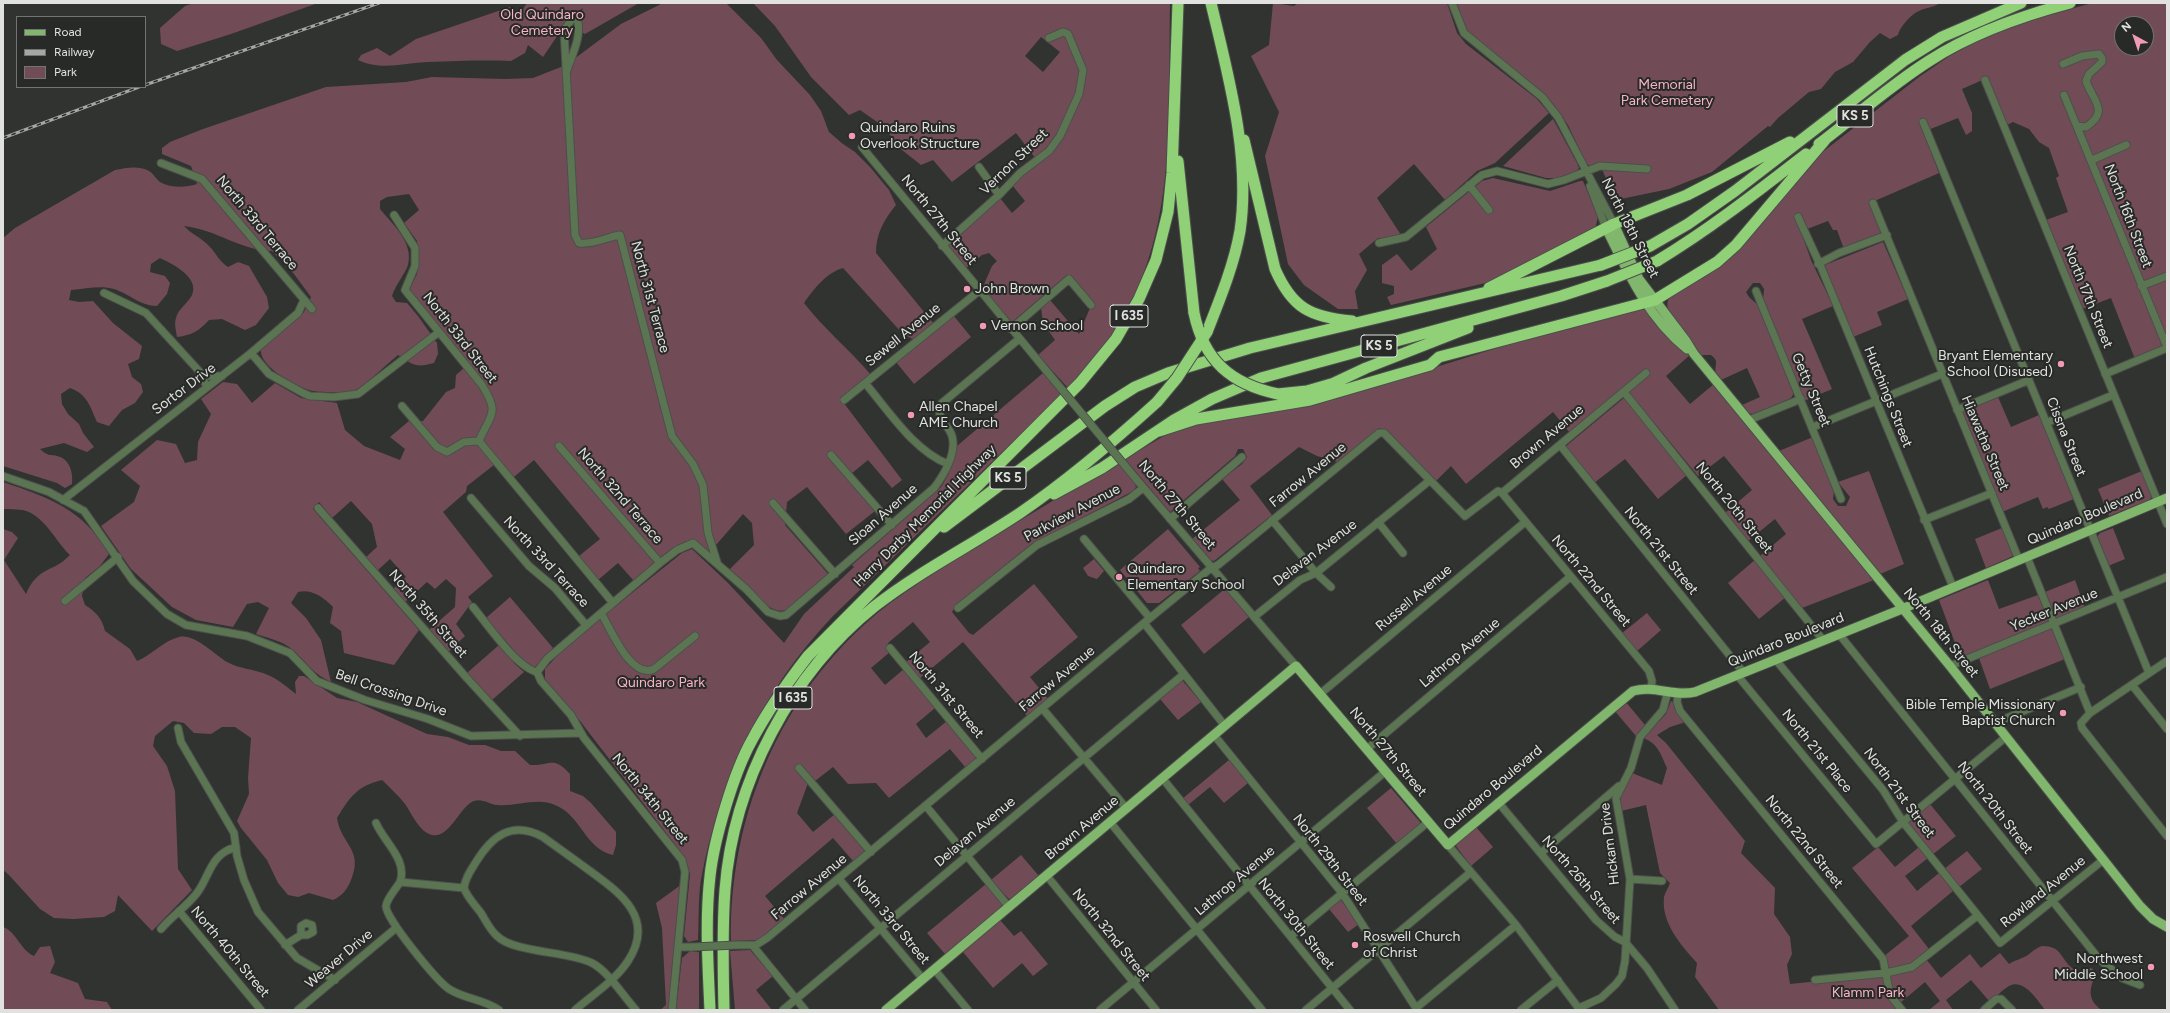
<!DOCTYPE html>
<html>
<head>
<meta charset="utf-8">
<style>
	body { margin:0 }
	#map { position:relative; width:2170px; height:1013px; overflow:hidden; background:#313331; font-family:Figtree,sans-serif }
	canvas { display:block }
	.frame { position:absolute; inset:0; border:4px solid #e1e2e0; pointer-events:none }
	.legend { position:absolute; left:16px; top:16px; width:130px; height:72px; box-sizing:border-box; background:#272a27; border:1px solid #717471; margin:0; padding:5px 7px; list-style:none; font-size:12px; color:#e1e2e0 }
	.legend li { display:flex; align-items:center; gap:8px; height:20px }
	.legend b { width:20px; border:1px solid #717471 }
	.north { position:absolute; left:2114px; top:16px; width:40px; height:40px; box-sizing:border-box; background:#272a27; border:1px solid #717471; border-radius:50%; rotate:320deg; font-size:11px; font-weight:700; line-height:16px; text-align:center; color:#e1e2e0 }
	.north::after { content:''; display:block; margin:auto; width:14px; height:18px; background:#f19ab3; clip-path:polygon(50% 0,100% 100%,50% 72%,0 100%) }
</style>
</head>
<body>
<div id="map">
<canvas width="2170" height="1013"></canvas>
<div class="frame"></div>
<ul class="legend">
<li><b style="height:5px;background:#81b66d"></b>Road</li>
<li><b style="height:5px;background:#a6a7a5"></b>Railway</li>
<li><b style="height:11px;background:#714c56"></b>Park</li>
</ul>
<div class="north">N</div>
</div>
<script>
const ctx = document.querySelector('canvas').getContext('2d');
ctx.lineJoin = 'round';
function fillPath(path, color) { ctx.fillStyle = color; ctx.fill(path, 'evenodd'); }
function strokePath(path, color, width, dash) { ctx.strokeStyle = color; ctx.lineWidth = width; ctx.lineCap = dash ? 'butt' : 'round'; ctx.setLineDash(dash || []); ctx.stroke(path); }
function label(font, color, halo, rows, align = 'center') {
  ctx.font = font + ' Figtree,sans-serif'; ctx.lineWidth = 4; ctx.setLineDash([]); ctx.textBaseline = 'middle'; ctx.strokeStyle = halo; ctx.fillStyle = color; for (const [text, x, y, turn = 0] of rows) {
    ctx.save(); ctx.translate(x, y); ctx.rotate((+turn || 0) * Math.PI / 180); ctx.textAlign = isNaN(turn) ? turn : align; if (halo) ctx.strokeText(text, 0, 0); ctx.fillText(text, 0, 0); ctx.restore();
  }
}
fillPath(new Path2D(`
	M194 3H318L231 34 177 51 161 44 160 28 185 6Z
	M527 3H639L585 34 580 31 576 25 583 8 570 17 543 57 528 45 525 53 511 61C483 60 456 61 428 62 404 63 381 71 358 60L361 55 377 48 390 56 416 39 510 7 519 15Z
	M663 3H726L761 38 777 60 810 95 821 111 829 132 843 144 855 152 870 167 889 190 896 205C884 220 876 233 876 253L933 323 914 340 902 333 843 268C826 273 814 289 804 303 824 329 850 350 871 375L840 398 902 480 892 488 868 460 846 478 875 511 846 534 807 487 787 502 785 525 829 575 787 610C767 616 744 584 729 570L754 545 752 523 743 514 709 553C705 549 700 543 695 541 680 536 645 571 634 581L618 563 598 580 579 556 600 539 534 460 508 482 494 465 467 486 466 492 443 512 493 576 468 597 472 602 456 624 465 636 448 652 429 630 455 607 456 588 446 579 435 589 427 582 405 602 393 589 406 577 390 559 377 571 366 557 377 547 372 524 351 501 332 518 319 502 313 509 419 630 394 665 344 653 341 631 330 623 333 607C323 597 312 589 298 592L291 603 306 618 321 640 331 682C313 674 307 663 293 650 283 641 268 638 256 634L269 608 258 602 247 604 233 627 196 620 172 607 131 569 101 526 134 502 140 486 121 470 157 440 176 444 185 463 197 460 198 442 211 414 201 399 223 382 237 384 252 403 275 383 301 398 337 403 345 430 364 446 400 460 405 449 390 437 409 421H423L446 392 455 388 456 375 464 368 479 387 484 383 409 290 417 274 418 258 417 241 404 223 419 210 409 194 387 197 380 201V209C392 224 414 242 408 265 405 274 396 284 392 296L396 302 407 303 418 316 437 343 438 354 434 363C416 368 413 365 398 355 389 362 364 387 355 390 346 393 318 393 309 390 294 386 258 365 261 349L304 312 311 297 294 274 272 251C239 250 218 230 184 226 191 234 202 238 209 246 217 254 217 259 228 267L238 262 249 266 267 297 269 308 256 325 245 330 222 319 209 320C199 331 192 335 177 337 176 330 174 324 176 318 178 309 188 303 192 295 200 277 172 264 160 258L151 264 150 272 165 276 170 283 167 294 157 306C140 306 130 294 114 289 100 285 86 289 71 290L69 300 79 302 93 301 113 323 142 346 139 359 128 364 132 377 141 384 143 392 135 403 122 410 109 426 97 422C90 406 87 394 70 388L61 394 62 404 68 414 79 424 83 433 94 447 87 452 64 443 40 449C50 458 50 453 60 457 71 461 73 475 72 484L65 488 57 483 3 466V238L15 228 115 170C126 168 138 165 149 171 153 173 156 179 160 182 171 188 185 188 197 184L191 166 162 154V148L170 142 203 129 326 87 406 82 432 77 505 79 533 78 566 65 621 24Z
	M753 3H1170C1168 103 1177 208 1132 301 1117 333 1092 362 1068 388L1038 355 1055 340 1043 323 1041 307 1050 300 1079 334 1093 301 1070 275H1067L1012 322 982 289 992 266 997 261 989 253 982 255 965 269 949 247V245L1000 198 1012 213 1025 201 1012 185 1036 159 1016 133 952 182 933 160 921 165 902 150 883 126 860 110 849 115 811 77 775 26ZM1041 37 1060 52 1043 72 1025 56Z
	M1273 3 1294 6 1298 3H1447L1457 33 1466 44 1537 99 1549 113 1495 163 1477 171 1445 200 1414 164 1377 198 1401 235 1395 238H1378L1359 254 1367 270 1355 291 1358 309H1338L1304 285 1288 264 1265 156 1279 112 1251 56 1269 45Z
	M1456 3H1940C1930 9 1927 7 1919 11 1911 14 1900 27 1898 35L1890 39 1880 33 1870 42 1853 62 1835 72 1821 89 1809 92 1778 118 1770 127 1768 126 1712 172 1669 189 1616 200 1599 163 1590 166 1586 163 1568 125 1554 105 1543 93 1468 33Z
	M2092 3H2167V339L2146 289 2164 280 2162 274 2138 284 2163 345 2135 359 2111 298 2082 309 2046 220 2068 212 2056 178 2059 176 2049 148 2039 142 2029 129 2013 122 2007 125 1987 78 1962 89 1972 113V131L1966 135 1958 118 1923 132 1939 173 1870 203 1881 232 1880 234 1844 249 1837 230H1833L1828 221 1807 229 1800 214 1795 215 1811 260 1833 306 1802 319 1832 389 1804 401 1763 301 1764 289 1760 283H1753L1746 292 1749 297 1759 306 1794 393 1791 398 1787 400 1753 414 1748 413 1742 405 1760 397 1747 368 1721 380 1716 373C1714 364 1720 362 1711 355H1699L1669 311C1662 295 1681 289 1692 282L1811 161 1919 77 1948 57 1984 37 2032 20ZM2122 24H2146V48H2122Z
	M1553 119 1577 163 1579 168 1576 172 1556 178H1546L1503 166Z
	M1493 178 1550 191 1580 181H1583L1598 217 1595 229 1494 281 1391 305 1387 297 1394 294V286L1382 283V265L1397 254 1411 271 1437 249 1426 227 1482 181Z
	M1883 242 1908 299 1877 312 1882 325 1853 337 1824 268 1825 265Z
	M1644 309 1650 312 1690 355 1666 376 1690 404 1714 384 1874 580 1802 608 1760 556 1786 534 1775 519 1748 541 1725 513 1752 490 1724 456 1698 476 1628 391 1650 373 1647 369 1570 433 1553 412 1466 484 1451 466 1435 482 1390 434 1379 428 1337 462 1317 456 1299 447 1250 486 1272 515 1214 561 1210 560 1192 539 1240 500 1222 479 1242 464 1247 457 1243 449H1238L1235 456 1170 512 1125 459 1174 430 1188 425 1404 377 1526 339Z
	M953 315 971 337 914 384 896 362Z
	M1043 373 1061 395 833 616C762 691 720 778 701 880 698 899 699 921 698 940L688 942 684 936 690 874 687 864 677 847 580 721 545 679V669L567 645 682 553 692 549 728 583 784 643 804 614 854 567 852 565 941 487 948 475 957 446Z
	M1998 397 2011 427 2039 415 2074 499 2049 509 2047 507 2043 509 2038 497 2002 512 1962 414 1963 411Z
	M1624 398 1687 475 1658 499 1625 459 1594 483 1565 447Z
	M1813 437 1834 491 1833 499 1838 506H1846L1850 497 1838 482 1869 471 1904 564 1880 574 1779 451Z
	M1117 462 1134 481 1136 487 1133 491 1030 545 957 604 952 612 969 633 973 635 1034 584 1078 637 1030 677 1048 699 1027 716 963 642 919 679 906 662 930 642 913 622 889 642 886 647 890 652 871 668 885 685 904 669 935 708 916 724 926 738 947 721 977 757 966 768 950 749 889 798 876 783 848 784 833 767 815 781 804 769 808 783 797 813 813 832 835 814 867 852 854 862 833 838 765 896 785 920 760 940 731 941C729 821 776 705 865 624 898 594 936 572 973 549 1021 520 1069 491 1117 462Z
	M2142 471 2152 497 2149 500 2109 516 2098 489Z
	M3 482C50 498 83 509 109 554L100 566 85 578 82 596 85 605C96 612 102 618 105 631L130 649 137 661C152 655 163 641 179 637 194 633 215 655 227 662 239 669 255 669 268 675 278 679 287 687 296 694L295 682 299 676H304L337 698 357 702 427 734 448 737 469 745H485L501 751H515L530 765C551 766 553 755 570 774V791L583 796 591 803 616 832V845L613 855C585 849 581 815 555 805 538 797 515 807 497 805 489 804 482 798 474 801 459 806 448 845 427 833 417 827 412 814 405 804 398 795 390 788 382 780 357 786 350 797 337 818 341 845 364 849 351 880 347 890 342 896 333 900L309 893 298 897 288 895 278 883 267 860 241 828 237 821 249 794 248 778 251 738 235 727H222L211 734 194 733 184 723 173 721 155 736 153 746 167 766 175 791 178 869 192 890 152 931 118 895 115 911 104 917 73 919 54 918 40 909 8 874 3 870V529L12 532 18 538 4 560 26 594C38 566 53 573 70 555 56 542 43 513 22 510 16 509 9 509 3 509Z
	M2002 528 2013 556 1986 568 1975 539Z
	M2113 528 2125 559 2108 566 2097 537 2100 533Z
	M1168 529 1200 567 1198 568 1200 571 1159 603H1147L1120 570Z
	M1094 559 1104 571 1097 579 1088 576 1083 568Z
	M1756 559 1786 597 1759 619 1728 583Z
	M1988 580 1999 609 2038 595 2050 622 1961 659 1939 600Z
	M2075 580 2085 608 2057 620 2045 592Z
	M1226 588 1249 617 1204 654 1181 625Z
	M510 597 553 648 534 668 522 660 486 618Z
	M1647 613 1661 630 1636 652 1621 634Z
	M2051 628 2053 630 2065 659 1990 689 1979 658Z
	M499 645 515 664 524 672 492 700 467 673Z
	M1182 680 1201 702 1178 720 1160 699Z
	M1625 701 1645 725 1636 736 1614 710Z
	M1671 701 1674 703 1686 722 1670 727 1657 735 1666 743 1745 841 1741 853 1775 888 1774 914 1790 937 1792 954 1787 965 1790 984 1879 975 1883 978 1887 995 1898 1010H1719L1695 977 1697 963C1681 945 1661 923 1664 897 1665 892 1669 887 1670 883L1660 873 1646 805 1621 811V795L1632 773 1662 785 1667 768C1661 755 1658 743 1643 738L1666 714Z
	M1229 760 1248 783 1224 803 1210 787 1188 805 1182 799Z
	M1391 788 1420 822V825L1397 844 1367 808Z
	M1930 804 1956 836 1932 855 1909 824V822Z
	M1476 827 1493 847 1471 866 1456 846 1457 843Z
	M1878 847 1895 867 1919 847 1928 858 1905 876 1917 891 1939 873 1953 891 1911 926 1929 949 1910 964 1890 969 1883 957 1909 936 1852 868Z
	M1967 851 1982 869 1959 887 1944 869Z
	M1021 855 1039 876 1013 898 1009 899 991 880Z
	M682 884 670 1005 668 1010H660L666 1005 662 928 656 903Z
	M986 884 1003 905 1002 907 945 954 927 933Z
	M1340 899 1359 924 1348 932 1329 909Z
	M1000 920 1014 936 1021 931 1048 964 1033 976 1022 963 993 988 963 952Z
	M3 927C17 932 20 950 34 956L40 947 50 946 55 962 50 973 78 983 85 999 107 1002 112 1010H3Z
	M2042 946C2062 946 2060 958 2072 968 2074 970 2081 971 2084 972L2090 968 2093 969 2095 977C2088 990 2089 1002 2102 1010H2045C2038 1001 2024 978 2009 986 2002 990 1996 997 1990 1002L1971 980 1946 1000 1953 1010H1929L1940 1001 1925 982 1900 1003 1892 990 1889 977 1890 975 1926 959 1941 978 1970 954 1981 968 2000 953 2009 964C2015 960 2024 958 2028 955 2033 951 2036 948 2042 946Z
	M750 950 773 976 756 990 772 1010H735L730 951Z
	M690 951 699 952V1010H676L682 958Z`), '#714c56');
const minor = new Path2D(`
	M1452 3 1464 33 1542 97 1558 117 1614 224
	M2063 64 2082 56 2099 54 2102 58V62L2089 74 2086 81C2093 101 2110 111 2086 127L2077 126
	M566 73C571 57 583 35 577 19H572L564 30 575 235 579 243C593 245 607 237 620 235L672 436 693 464 703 485 708 533 717 562
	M1985 80 2167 524
	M2064 95 2167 347
	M1923 122 2149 673
	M862 147 1049 374
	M2092 160 2126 145
	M161 163 202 179 312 309
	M979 167 999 195
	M1469 185 1489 210
	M1590 186 1606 228
	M1873 203 2019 560
	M394 215 415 248V266L405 290 482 385C500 414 491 413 479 441
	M1798 217 1821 267 1953 587
	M1379 243 1406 237 1482 175 1497 171 1548 184 1564 180 1600 166 1647 169
	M942 246 999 195 1020 173 1049 151 1060 136 1079 94 1083 70 1068 34 1063 32 1049 38
	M1818 264 1839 253 1887 235
	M2141 286 2167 276
	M1756 291 1841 499
	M104 293 146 313 199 371 207 387
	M1011 329 1069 279 1091 305
	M251 353 269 374 303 393 310 396 334 397 358 394 439 332
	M200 372 205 376H222
	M2105 374 2167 348
	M865 383C888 410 914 451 948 464
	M1624 392 1823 640
	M844 400 979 291
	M402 406 437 447 447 452 464 442 479 441
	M1957 410 2029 380
	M1749 420 1801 399
	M2046 423 2113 395
	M1813 427 1942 374
	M479 441 613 603
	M1560 445 1743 672
	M559 446 660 563
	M831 455 892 525
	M3 476 49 492 84 511 133 581 167 614 186 625 247 636 290 653 317 681 365 700 428 719 471 736 581 733
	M1137 480 1296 666
	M1502 493 1649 671 1652 681 1651 689
	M1502 493 1646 373
	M471 498 529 566 555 588 586 625
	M63 500 251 353 298 313 304 300
	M773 503 835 574
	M318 508 465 676 520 736
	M1170 519 1242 457
	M1272 520 1316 573 1331 587
	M1924 520 1992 493
	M1378 522 1403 553
	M1084 539 1150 618
	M2027 557 2090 713
	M65 601 118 557
	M473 607C488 625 516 667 537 672
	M958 608 1037 545 1129 499 1143 488
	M601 613C611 629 631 680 654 669L695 636
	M1254 617 1300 580 1316 573 1429 481
	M1144 623 1225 726
	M1839 634 2099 959 2122 978 2140 985
	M890 648 982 759
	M1775 659 1883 790 1903 822 2000 943 2103 860
	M2167 661 2090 713 2081 723 2082 728 2167 836
	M1950 666 2167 577
	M537 672 547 659 660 563 677 550 693 543 746 589 768 612 780 616 786 615 934 488C944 475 957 453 952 436 948 423 934 418 942 403L1019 339
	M537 672 541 681 571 715 584 738 682 860 685 872 672 1010
	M1737 675 1876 844 2006 737
	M2132 685 2167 729
	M1320 694 1525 522
	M1678 694 1677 702 1680 711 1883 959 1890 995 1902 1010
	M1042 708 1127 809
	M1995 723 2081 687
	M178 728 181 742 234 833 237 856 244 880 258 912 297 958 335 980
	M1214 735 1342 893 1416 1008 1516 925
	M1367 749 1570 577
	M799 768 871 852
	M1163 779 1350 1010
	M1498 802 1596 920 1615 937 1625 942 1647 968 1675 1010
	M926 806 1009 907
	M1110 822 1262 1010
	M376 823C384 842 408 860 400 882
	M1448 845 1516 925 1580 1010
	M1541 853 1619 786
	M1047 876 1156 1010
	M839 879 923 979
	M1630 879 1662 881
	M464 888 400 882C396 889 387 898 386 906 385 918 437 981 449 989 464 999 484 999 499 1010
	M179 911 261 1010
	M161 929C172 916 187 906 197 893 210 876 210 854 236 847
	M1291 936 1428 822
	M285 945 301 935V926L306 923 312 925 313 932 307 935H301
	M737 945H756L767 938 1150 618 1211 568 1218 565 1379 433H1384L1465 516 1498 491 1502 493
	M753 946 805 1010
	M678 947H692
	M934 969 968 1010
	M1815 980 1886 973 1912 967 1977 916
	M1579 1008 1601 998 1616 984 1622 976 1625 961 1630 879 1616 798 1631 768 1640 737 1663 710 1668 691
	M298 1010 396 928
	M575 1010C592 995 615 981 628 961 656 918 620 893 590 871 574 859 558 848 543 837 512 820 492 836 476 862 471 870 465 878 464 888 467 897 475 905 481 913 486 921 490 930 497 936 514 953 568 951 592 963 608 971 624 997 636 1010
	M783 1010 1184 674
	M1100 1010 1386 771
	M1306 1010 1471 872
	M1521 1010 1558 980
	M1984 1010 1996 999H2001L2012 1010`);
const major = new Path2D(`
	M1614 224 1639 279 1686 341 1694 354 1950 666 2140 906 2153 919 2167 927
	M1606 228C1627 271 1648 318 1687 349
	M886 1010 1296 666 1448 845 1633 691C1654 685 1674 697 1695 692L1902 609 2167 498`);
const highway = new Path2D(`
	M1244 140 1275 269C1292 308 1310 317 1352 321
	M1819 144C1856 116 1891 85 1929 61 1972 33 2021 16 2070 3
	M1178 161 1194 313
	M1650 246 1688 224 1735 191 1905 60 1942 37 2021 3
	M1657 261C1710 229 1757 192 1806 154
	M1489 288 1614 224 1687 195 1790 142
	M1207 332C1220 299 1234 265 1240 231 1251 156 1228 75 1211 3
	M1332 384 1366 368 1468 328
	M1278 394 1307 391 1338 382
	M1159 431 1196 419 1310 400 1430 365 1439 357 1655 300 1717 262 1736 245 1825 140
	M1054 494 1102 468 1174 420 1212 399 1261 378 1561 296 1607 281
	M944 527 1105 406 1135 387 1168 373 1250 348 1601 265
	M710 1010C708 966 705 920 710 876 714 839 734 772 752 740 768 710 787 683 808 656L1080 383 1116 339 1139 299 1156 260 1168 212 1172 173 1178 3
	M724 1010C723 970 722 929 725 890 733 783 791 673 875 606 920 571 972 545 1020 513 1068 480 1114 441 1157 402`);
strokePath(minor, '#4d4f4d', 9);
strokePath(major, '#4d4f4d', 11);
strokePath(highway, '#4d4f4d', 13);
strokePath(minor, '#5b7552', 7);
strokePath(major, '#81b66d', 9);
strokePath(highway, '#90d077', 11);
const rail = new Path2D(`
	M145 85 379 3
	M3 138 139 87`);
strokePath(rail, '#a6a7a5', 3);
strokePath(rail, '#272a27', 1.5, [4.5]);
const minorBridge = new Path2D(`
	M1049 374 1137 480
	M692 947 737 945`);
const highwayBridge = new Path2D(`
	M1601 265 1650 246
	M1607 281 1657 261
	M1194 313C1204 361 1231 384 1278 394
	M1157 402 1177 378 1207 332`);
strokePath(minorBridge, '#4d4f4d', 9, []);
strokePath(highwayBridge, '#4d4f4d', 13, []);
strokePath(minorBridge, '#5b7552', 7);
strokePath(highwayBridge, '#90d077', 11);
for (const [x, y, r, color] of [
	[852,136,4,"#f19ab3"],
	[967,289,4,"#f19ab3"],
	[983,326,4,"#f19ab3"],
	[2061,364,4,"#f19ab3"],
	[911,415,4,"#f19ab3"],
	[1119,577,4,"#f19ab3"],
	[2063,713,4,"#f19ab3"],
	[1355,945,4,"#f19ab3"],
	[2151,967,4,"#f19ab3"]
]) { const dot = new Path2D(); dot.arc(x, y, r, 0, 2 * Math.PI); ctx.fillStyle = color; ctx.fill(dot); strokePath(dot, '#272a27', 1.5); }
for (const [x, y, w] of [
	[1855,116,36],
	[1129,316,38],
	[1379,346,36],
	[1008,478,36],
	[793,698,38]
]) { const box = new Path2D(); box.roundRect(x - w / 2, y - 11, w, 22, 3); ctx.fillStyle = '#272a27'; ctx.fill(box); strokePath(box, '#e1e2e0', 1); }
label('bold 13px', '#e1e2e0', null, [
	["KS 5",1855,116],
	["I 635",1129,316],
	["KS 5",1379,346],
	["KS 5",1008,478],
	["I 635",793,698]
]);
label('14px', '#fab4c7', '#272a27', [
	["Old Quindaro",542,15],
	["Cemetery",542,31],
	["Memorial",1667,85],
	["Park Cemetery",1667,101],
	["Quindaro Park",661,683],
	["Klamm Park",1868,993]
]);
label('14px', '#e1e2e0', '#272a27', [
	["Quindaro Ruins",860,128],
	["Overlook Structure",860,144],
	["John Brown",975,289],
	["Vernon School",991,326],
	["Bryant Elementary",2053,356,"right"],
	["School (Disused)",2053,372,"right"],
	["Allen Chapel",919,407],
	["AME Church",919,423],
	["Quindaro",1127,569],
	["Elementary School",1127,585],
	["Bible Temple Missionary",2055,705,"right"],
	["Baptist Church",2055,721,"right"],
	["Roswell Church",1363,937],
	["of Christ",1363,953],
	["Northwest",2143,959,"right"],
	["Middle School",2143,975,"right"]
], 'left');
label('14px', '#e1e2e0', '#272a27', [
	["Vernon Street",1014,162,-44],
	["North 16th Street",2128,216,69],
	["North 27th Street",939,220,51],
	["North 33rd Terrace",257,223,50],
	["North 18th Street",1630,228,63],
	["North 31st Terrace",650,297,75],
	["North 17th Street",2088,297,68],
	["Sewell Avenue",903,335,-39],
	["North 33rd Street",460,338,52],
	["Sortor Drive",184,389,-37],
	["Getty Street",1811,390,67],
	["Hutchings Street",1888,397,68],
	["Brown Avenue",1547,437,-40],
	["Cissna Street",2066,437,68],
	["Hiawatha Street",1985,443,67],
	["Farrow Avenue",1308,475,-39],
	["North 32nd Terrace",620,496,49],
	["North 27th Street",1177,505,50],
	["North 20th Street",1734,508,51],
	["Parkview Avenue",1072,513,-28],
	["Sloan Avenue",883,515,-41],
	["Harry Darby Memorial Highway",925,516,-45],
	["Quindaro Boulevard",2085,517,-23],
	["North 21st Street",1661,551,51],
	["Delavan Avenue",1315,553,-37],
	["North 33rd Terrace",546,562,47],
	["North 22nd Street",1591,581,50],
	["Russell Avenue",1414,598,-40],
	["Yecker Avenue",2054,610,-22],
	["North 35th Street",428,614,49],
	["North 18th Street",1941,633,51],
	["Quindaro Boulevard",1786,640,-22],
	["Lathrop Avenue",1460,653,-40],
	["Farrow Avenue",1057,679,-40],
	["Bell Crossing Drive",391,693,19],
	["North 31st Street",946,695,50],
	["North 21st Place",1817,751,51],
	["North 27th Street",1388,752,50],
	["Quindaro Boulevard",1493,788,-40],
	["North 21st Street",1899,793,53],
	["North 34th Street",650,799,51],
	["North 20th Street",1995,808,52],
	["Brown Avenue",1082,828,-40],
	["Delavan Avenue",975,832,-40],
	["North 22nd Street",1804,842,51],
	["Hickam Drive",1610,844,-97],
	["North 29th Street",1330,860,52],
	["North 26th Street",1581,880,49],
	["Lathrop Avenue",1235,881,-40],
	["Farrow Avenue",809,887,-40],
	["Rowland Avenue",2043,892,-39],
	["North 33rd Street",891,920,50],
	["North 30th Street",1296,924,51],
	["North 32nd Street",1111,935,51],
	["North 40th Street",230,952,50],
	["Weaver Drive",339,959,-40]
]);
</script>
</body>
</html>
